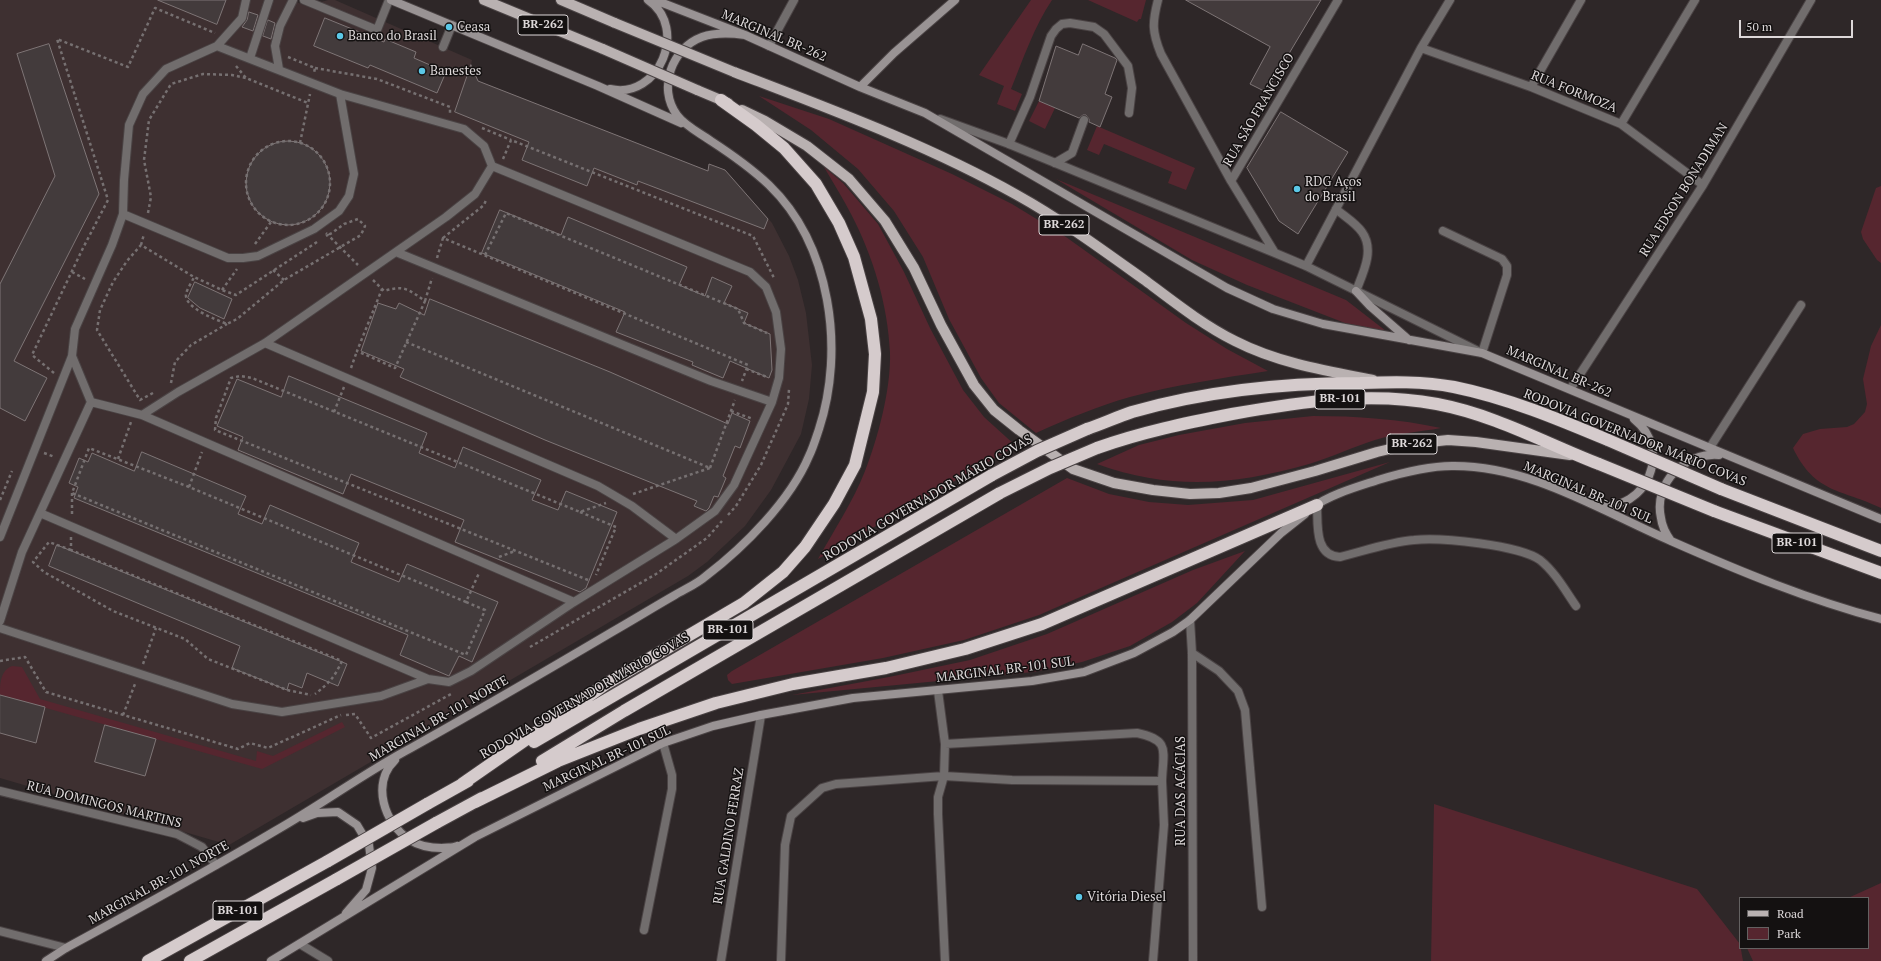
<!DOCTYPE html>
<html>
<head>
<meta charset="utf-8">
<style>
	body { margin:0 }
	#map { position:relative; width:1881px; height:961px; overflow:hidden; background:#2e2728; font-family:"PT Serif",serif }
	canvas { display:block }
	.legend { position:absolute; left:1739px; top:897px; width:130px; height:52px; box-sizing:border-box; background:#141111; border:1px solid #646161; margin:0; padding:5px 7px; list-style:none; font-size:12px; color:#ddd8d9 }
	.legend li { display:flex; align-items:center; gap:8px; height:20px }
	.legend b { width:20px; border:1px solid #646161 }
	.scale { position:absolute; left:1739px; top:20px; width:114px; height:18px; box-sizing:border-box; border:2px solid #ddd8d9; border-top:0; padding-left:5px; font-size:12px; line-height:14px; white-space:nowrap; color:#ddd8d9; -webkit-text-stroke:3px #141111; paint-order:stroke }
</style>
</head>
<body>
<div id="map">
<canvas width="1881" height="961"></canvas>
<ul class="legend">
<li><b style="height:5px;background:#b9b1b1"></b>Road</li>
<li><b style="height:11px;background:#56262f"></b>Park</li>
</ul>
<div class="scale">50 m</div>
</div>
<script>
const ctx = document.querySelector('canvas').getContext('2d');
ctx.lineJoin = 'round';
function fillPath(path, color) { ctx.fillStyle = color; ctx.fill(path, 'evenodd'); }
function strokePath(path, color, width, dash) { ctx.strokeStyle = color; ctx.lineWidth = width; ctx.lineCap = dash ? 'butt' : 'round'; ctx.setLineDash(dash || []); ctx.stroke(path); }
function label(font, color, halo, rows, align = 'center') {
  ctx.font = font + ' "PT Serif",serif'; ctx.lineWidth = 3; ctx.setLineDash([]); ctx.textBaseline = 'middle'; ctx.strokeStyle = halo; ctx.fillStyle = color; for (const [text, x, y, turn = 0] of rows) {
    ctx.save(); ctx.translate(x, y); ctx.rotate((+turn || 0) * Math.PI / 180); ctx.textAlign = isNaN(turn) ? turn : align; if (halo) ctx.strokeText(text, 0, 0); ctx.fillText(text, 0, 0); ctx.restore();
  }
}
fillPath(new Path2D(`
	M0 0H291L307 6 328 0H335L472 60 471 65 478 81 708 171 709 164 725 170 772 223 789 256 798 280 806 313 812 365 809 399 801 434 771 490 745 526 707 562 688 576 229 845 0 778Z`), '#3e3031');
fillPath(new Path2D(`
	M1031 0H1052C1034 27 1023 59 1011 89L1022 94 1015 111 997 104 1004 86 979 75Z
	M1088 0H1146L1141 19H1139L1137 22Z
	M759 96 829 119 952 174 1012 204 1066 237 1186 323 1227 349 1268 371C1222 378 1175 385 1130 397 1098 406 1067 419 1036 433L999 403 981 378 949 319 923 257 894 211 858 169 811 130Z
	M1039 101 1055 108 1045 129 1029 121Z
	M1097 126 1195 168 1186 190 1168 183 1172 172 1104 144 1099 155 1087 150Z
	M824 167 843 183 878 224 904 272 930 328 963 390 984 417 1016 446 818 559C834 530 853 502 865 471 878 438 891 389 890 353 888 305 873 256 851 214 843 198 833 183 824 167Z
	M1056 179 1346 300 1386 331 1345 323 1247 285 1192 260Z
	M1881 186V263L1877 260 1863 239 1861 232 1876 188Z
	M1881 325V508C1842 489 1815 494 1793 448L1803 434 1820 429 1847 427 1854 424 1865 412 1867 404 1863 379 1871 346Z
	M1313 416C1357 416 1399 419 1441 428 1420 432 1396 433 1375 440 1353 447 1332 457 1309 464 1235 485 1172 491 1097 464L1139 445 1179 435 1245 423Z
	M1390 462 1039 615 964 640 883 658 732 684 728 680 727 675 732 671 1067 478 1109 494 1149 502 1188 505 1253 500Z
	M1245 551 1197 603 1172 622 1130 646 1082 662 1033 672 792 695 889 677 970 660 1047 634 1193 570Z
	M12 666 22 667 40 699 256 761 257 751 273 756 342 722 345 727 262 769 0 695C0 684 0 671 12 666Z
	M1434 804 1697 889 1740 944 1743 961H1431Z
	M1881 883V961H1753L1747 948H1868V898H1848Z`), '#56262f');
const building = new Path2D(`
	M158 0H226L217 24Z
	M1186 0H1321L1266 92 1250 84 1270 47Z
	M249 12 258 15 253 31 242 27 247 20Z
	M325 18 384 42 385 39 416 52 414 58 446 72 437 93 370 65 368 68 314 46Z
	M268 20 275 23 271 39 263 36Z
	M49 44 99 194 14 361 47 378 25 421 0 408V284L55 176 17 54Z
	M1083 44 1115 58 1117 60 1105 94 1112 97 1100 127 1089 122V119L1086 115H1083L1079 118 1039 101 1056 46 1078 55Z
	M471 65 478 81 708 171 709 164 725 170 768 219 764 229 638 181 637 185 594 168 587 186 522 160 529 142 455 112Z
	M1281 112 1348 152 1298 234 1279 221 1247 168Z
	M246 183a42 42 0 1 1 84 0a42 42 0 1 1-84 0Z
	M500 210 561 235 568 217 687 267 679 285 705 296 712 277 732 286 724 303 748 313 744 323 770 334 772 370 769 378 730 361 723 378 692 365 693 362 616 332 625 312 482 253Z
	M195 282 232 299 224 319 200 308 188 298Z
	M430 299 610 372 728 424 732 413 750 421 740 448 735 446 723 476 726 478 718 497 714 496 709 508 706 511 694 506 697 501 545 440 400 377 404 369 361 351 378 303 396 309 399 303 424 315Z
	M289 376 427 433 419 453 455 468 463 447 541 480 532 500 558 510 566 491 617 512 586 588 580 592 455 542 464 520 351 474 343 494 238 450 243 437 217 426 237 379 281 397Z
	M142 452 246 496 238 514 262 524 270 505 359 543 351 562 399 582 407 564 498 602 472 662 459 656 449 676 400 655 408 635 74 498 78 487 69 483 79 458 88 462 92 453 134 471Z
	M57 545 347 664 338 686 307 673 302 688 289 683 287 690 232 668 240 646 49 566Z
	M0 695 45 707 36 743 0 733Z
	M105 725 156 739 145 776 95 762Z`);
fillPath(building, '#433b3c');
strokePath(building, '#7e7576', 1);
const lane = new Path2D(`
	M304 0 377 30 389 0
	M769 46 794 0
	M443 47 452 25
	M250 58 269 0
	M279 69 275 46 280 26 293 0
	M1009 144 1030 97 1051 36 1056 29 1062 24 1070 23 1094 27 1104 34 1128 66 1132 88 1129 113
	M1055 163 1072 153 1084 120
	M1336 209C1344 216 1356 223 1362 232 1375 250 1363 273 1356 291
	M123 214 228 258H243L258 256 314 229 339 211 349 196 354 174 340 94
	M1443 231 1502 259 1507 266V275L1482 353
	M396 252 711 381 772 402
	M265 343 598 486 632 506 676 539
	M91 402 142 415 574 602
	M142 415 178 392 265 343 446 217 475 194 492 166
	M1709 449 1801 305
	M1317 505C1318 524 1314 556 1340 557 1364 551 1389 542 1414 540 1440 537 1519 545 1540 560 1555 572 1565 590 1576 606
	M40 513 428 679 449 682 471 671 574 602 676 539 715 511 734 485 772 402 779 378 781 349 776 312 766 287 750 272 492 166 484 146 464 129 340 94 217 46
	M0 537 72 356 75 329 112 245 123 214 124 180 129 125 143 94 166 69 217 46 242 18 246 0
	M1190 620 1192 653 1193 961
	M0 621 22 552 91 402 72 356
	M0 628 232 704 282 712 381 696 428 679
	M1192 653 1219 671 1238 691 1245 710 1262 907
	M938 691 945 744 944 776 1012 780 1162 781 1164 825 1153 961
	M945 744 1137 733C1171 740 1163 751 1162 781
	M644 930 672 789V775L663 743
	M300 944 328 961
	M781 961 785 845 791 816 822 788 836 784 944 776 938 797V814L945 961`);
const street = new Path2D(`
	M1158 0C1152 23 1152 32 1161 54L1231 181
	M1421 48 1531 87 1621 124 1703 185
	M1531 87 1581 0
	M940 119 1009 144 1275 253 1306 266 1478 351
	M1621 124 1695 0
	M1275 253 1231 181 1338 0
	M1306 266 1421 48 1450 0
	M1571 388 1703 185 1811 0
	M0 791 177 834 202 847 216 865
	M0 931 66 948
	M721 961 761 715`);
const secondary = new Path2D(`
	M391 0 598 86 681 123
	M655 0 745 35 860 87 925 113 1227 288 1273 309 1323 324 1482 353 1881 519
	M860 87 894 53 955 0
	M610 89C659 100 689 28 648 0
	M1356 291 1370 306 1409 340
	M1598 506C1647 511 1673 450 1634 419
	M1314 507C1328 495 1360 486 1378 480 1401 473 1427 466 1452 466 1530 465 1601 511 1671 541 1739 571 1809 600 1881 619
	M1671 541C1666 534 1662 527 1661 518 1653 483 1685 452 1719 455
	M395 760C371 783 384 824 410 840 419 846 431 848 442 848 447 847 453 848 457 846
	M303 818 317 813 338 812 357 825 369 845 372 868 366 890 346 913
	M46 961 66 948C136 910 206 872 275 831 321 805 364 773 411 748 479 710 546 671 612 632 633 620 654 607 675 595 685 589 697 584 706 576 744 547 790 501 809 456 813 448 816 438 819 429 845 350 831 245 769 185 752 169 731 154 711 141 700 133 685 126 677 115 657 88 672 48 702 37 716 32 731 33 745 35
	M271 961 475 837 663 743 713 726 761 715 853 698 1032 681 1084 672 1134 653 1173 632 1190 620 1281 533 1305 514`);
const primary = new Path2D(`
	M484 0 603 49
	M561 0 615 23
	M734 72C830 109 928 145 1017 195 1062 220 1104 251 1146 281 1174 302 1203 325 1235 341 1278 363 1327 371 1373 380
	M697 90 728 103
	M742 110 765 121 807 146 849 179 885 221 914 268 941 325 974 385 994 410 1019 430 1073 469 1114 483 1153 490 1190 494 1219 493 1251 488 1315 471 1377 452 1411 444 1448 440 1476 442 1570 455`);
const highway = new Path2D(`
	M1087 429C1102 424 1117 417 1132 412 1205 391 1284 383 1360 383 1390 382 1423 381 1454 387 1508 398 1558 419 1608 440
	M1097 448C1142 432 1186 423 1232 414 1300 402 1369 391 1437 404 1495 415 1545 443 1599 464
	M1721 489 1881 551
	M1714 511 1881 573
	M534 742 992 475
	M542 761 624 711 1000 493
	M462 784 606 684 744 603 783 572 805 547 834 504 855 465 873 392 875 354 871 319 854 257 839 223 816 184 784 148 756 125 721 100
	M475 802 558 761 639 729 716 703 793 684 886 668 965 649 1042 624 1317 505
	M427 804 468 781
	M436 823 482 798
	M148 961 328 861
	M190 961 337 879`);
strokePath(lane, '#4a4344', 10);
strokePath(street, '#4a4344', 10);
strokePath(secondary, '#4a4344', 10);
strokePath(primary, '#4a4344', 12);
strokePath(highway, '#4a4344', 14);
strokePath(new Path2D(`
	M288 57 315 68 314 73
	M236 66 246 78 308 103
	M315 68 377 79 450 107V113
	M482 128 511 140
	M246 183a42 42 0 1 1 84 0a42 42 0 1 1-84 0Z
	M300 143 310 94
	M503 159 511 140 753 236 774 278
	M148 213 151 197 144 160 149 120 171 84 203 74 232 75 246 78
	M326 236 328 235 358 265
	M443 238 484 205 486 200
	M317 242 236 295 222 290 194 277C192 282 187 289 186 294 184 308 217 320 227 324L237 319 284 280 361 235 365 226 358 219 344 224 332 233 328 235 326 233
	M255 244 271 222
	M141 245 144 234
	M485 255 506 213 738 309 744 323 767 333
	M437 258 443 238 748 365 742 381
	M273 270 284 280
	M72 272 85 279
	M373 280 384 291C404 285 408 289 425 301L395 368 357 351 382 289
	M222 290 237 269
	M425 301 432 278
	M406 342 710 468
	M351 368 357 351
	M746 369 767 377
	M54 373 32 355 83 248 108 200 57 39 128 67 155 8 215 33
	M171 383 175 362 191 345 227 324
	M153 393 140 400 97 330 100 310 113 282 127 261 141 245 194 277
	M731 411 753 419
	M334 412 344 387
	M44 453 55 457
	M118 459 131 422
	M710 468 735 400
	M189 487 202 452
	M633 494 710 468
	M0 500 12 471
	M580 512 616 527 596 575
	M72 514V493
	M728 515 736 506 761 465 788 404 789 389
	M71 537V550L342 661C334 678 329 683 315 694
	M71 550 49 542 33 562 44 572 113 611 185 639 208 659 287 690 311 695
	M499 557 515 551
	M588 580 215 430 216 418 231 378 240 376 252 378 580 512 606 503
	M466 602 485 610 466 655 72 493 89 448 189 487 466 602 479 573
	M530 647 656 574 707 538 722 521
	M0 661 25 657 46 692 238 749 250 743 268 748 341 715
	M143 664 156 628
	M123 715 135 684
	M346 715 355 714 371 738 451 694`), '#767071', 2.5, [3, 3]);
strokePath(lane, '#716d6d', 8);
strokePath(street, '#716d6d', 8);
strokePath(secondary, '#999394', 8);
strokePath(primary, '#b9b1b1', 10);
strokePath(highway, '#d5cbcc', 12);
const primaryBridge = new Path2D(`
	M615 23 734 72
	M603 49 697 90`);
const highwayBridge = new Path2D(`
	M1608 440 1721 489
	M1599 464 1714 511
	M992 475 1037 451 1087 429
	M1000 493 1050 468 1097 448
	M328 861 427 804
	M337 879 436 823`);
strokePath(primaryBridge, '#4a4344', 12, []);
strokePath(highwayBridge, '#4a4344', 14, []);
strokePath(primaryBridge, '#b9b1b1', 10);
strokePath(highwayBridge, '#d5cbcc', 12);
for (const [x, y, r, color] of [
	[449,27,4,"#5bc8e7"],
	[340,36,4,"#5bc8e7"],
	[422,71,4,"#5bc8e7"],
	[1297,189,4,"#5bc8e7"],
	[1079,897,4,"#5bc8e7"]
]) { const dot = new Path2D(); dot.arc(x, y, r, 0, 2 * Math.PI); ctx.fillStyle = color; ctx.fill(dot); strokePath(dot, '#141111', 1.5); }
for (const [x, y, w] of [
	[543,25,50],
	[1064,225,50],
	[1340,399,50],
	[1412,444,50],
	[1797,543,50],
	[728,630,50],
	[238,911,50]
]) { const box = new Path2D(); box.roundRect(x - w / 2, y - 10, w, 20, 3); ctx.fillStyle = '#141111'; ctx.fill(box); strokePath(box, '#ddd8d9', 1); }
label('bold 12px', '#ddd8d9', null, [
	["BR-262",543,25],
	["BR-262",1064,225],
	["BR-101",1340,399],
	["BR-262",1412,444],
	["BR-101",1797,543],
	["BR-101",728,630],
	["BR-101",238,911]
]);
label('13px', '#ddd8d9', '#141111', [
	["Ceasa",457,27],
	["Banco do Brasil",348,36],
	["Banestes",430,71],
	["RDG Aços",1305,182],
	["do Brasil",1305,197],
	["Vitória Diesel",1087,897]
], 'left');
label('13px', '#ddd8d9', '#141111', [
	["MARGINAL BR-262",774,36,23],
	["RUA FORMOZA",1574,92,22],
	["RUA SÃO FRANCISCO",1259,110,-60],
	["RUA EDSON BONADIMAN",1684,190,-58],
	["MARGINAL BR-262",1559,372,23],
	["RODOVIA GOVERNADOR MÁRIO COVAS",1635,438,22],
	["MARGINAL BR-101 SUL",1588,493,23],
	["RODOVIA GOVERNADOR MÁRIO COVAS",928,498,-30],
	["MARGINAL BR-101 SUL",1005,670,-7],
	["RODOVIA GOVERNADOR MÁRIO COVAS",585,696,-30],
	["MARGINAL BR-101 NORTE",439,719,-30],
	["MARGINAL BR-101 SUL",607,759,-25],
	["RUA DAS ACÁCIAS",1181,791,-90],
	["RUA DOMINGOS MARTINS",104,805,14],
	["RUA GALDINO FERRAZ",729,836,-81],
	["MARGINAL BR-101 NORTE",159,883,-29]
]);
</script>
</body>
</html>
